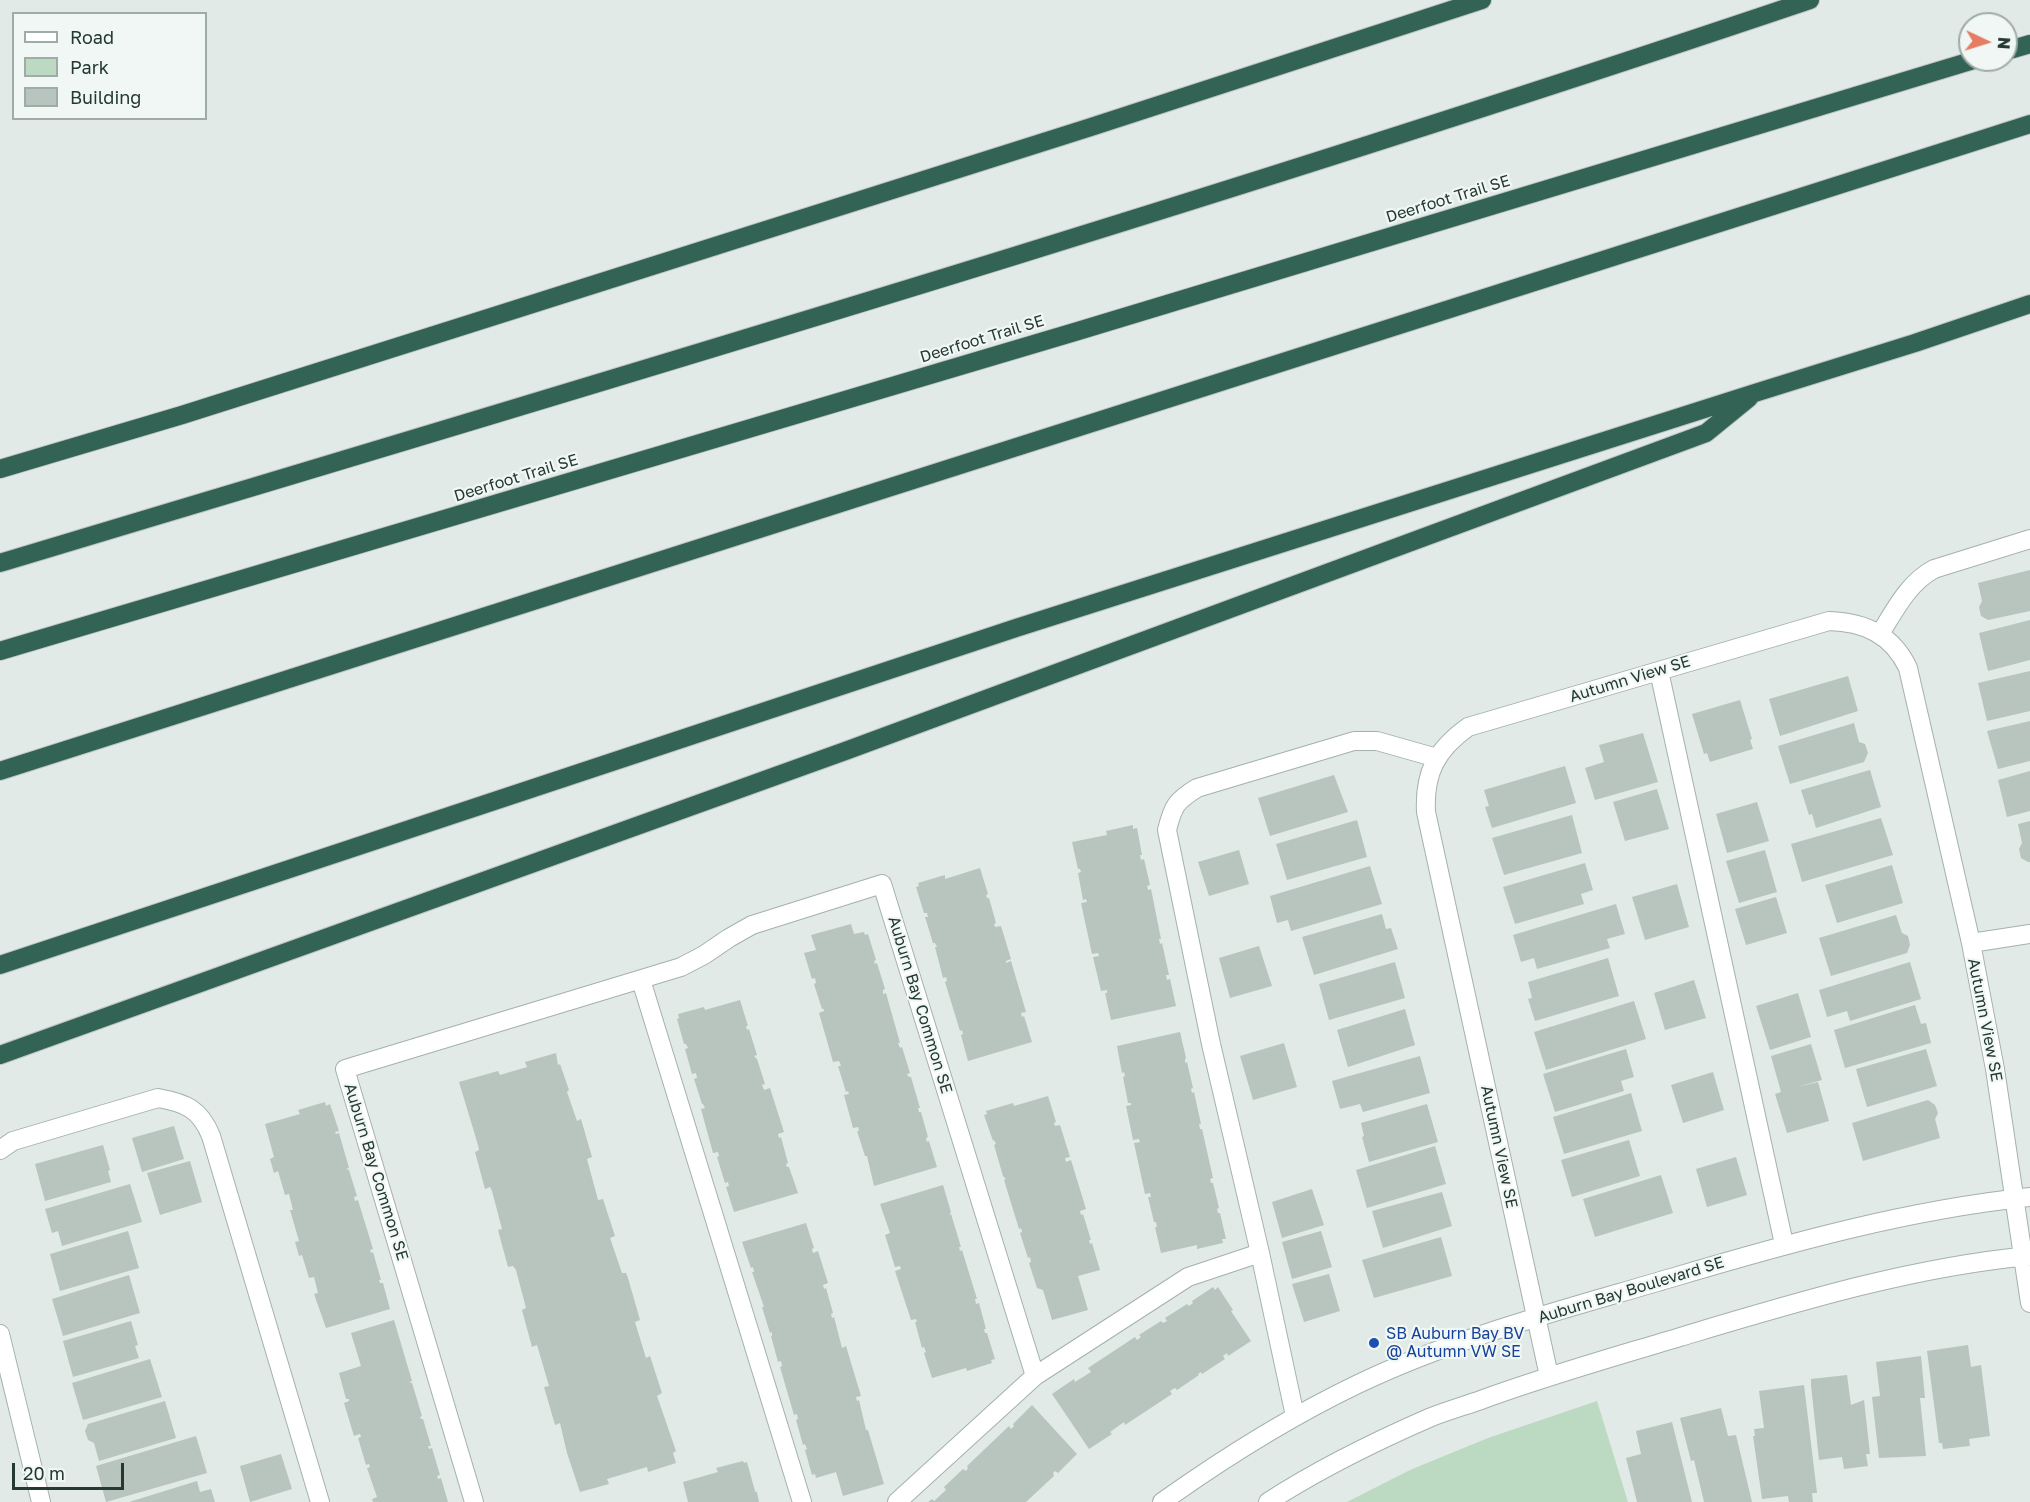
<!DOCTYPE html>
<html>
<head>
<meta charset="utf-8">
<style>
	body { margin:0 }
	#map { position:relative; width:2030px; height:1502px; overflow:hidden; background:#e1eae6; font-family:"Golos Text",sans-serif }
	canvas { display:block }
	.legend { position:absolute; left:12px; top:12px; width:195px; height:108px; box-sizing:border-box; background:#f1f7f4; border:2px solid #9faba6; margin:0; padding:8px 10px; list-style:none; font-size:18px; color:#233932 }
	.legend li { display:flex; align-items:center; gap:12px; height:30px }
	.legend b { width:30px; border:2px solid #9faba6 }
	.north { position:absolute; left:1958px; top:12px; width:60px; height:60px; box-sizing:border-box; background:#f1f7f4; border:2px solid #9faba6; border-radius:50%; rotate:94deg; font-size:16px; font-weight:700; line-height:24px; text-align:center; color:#233932 }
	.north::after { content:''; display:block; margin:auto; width:21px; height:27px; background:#e57c64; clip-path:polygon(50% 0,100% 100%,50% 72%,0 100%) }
	.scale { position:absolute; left:12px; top:1463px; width:112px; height:27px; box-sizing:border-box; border:3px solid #233932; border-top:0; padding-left:8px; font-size:18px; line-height:21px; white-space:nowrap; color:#233932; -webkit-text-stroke:4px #f1f7f4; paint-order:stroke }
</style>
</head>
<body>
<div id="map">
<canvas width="2030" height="1502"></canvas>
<ul class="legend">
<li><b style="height:8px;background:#fff"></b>Road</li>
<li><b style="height:16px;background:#bcd9c2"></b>Park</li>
<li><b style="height:16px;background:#b7c5be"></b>Building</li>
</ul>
<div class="north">N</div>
<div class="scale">20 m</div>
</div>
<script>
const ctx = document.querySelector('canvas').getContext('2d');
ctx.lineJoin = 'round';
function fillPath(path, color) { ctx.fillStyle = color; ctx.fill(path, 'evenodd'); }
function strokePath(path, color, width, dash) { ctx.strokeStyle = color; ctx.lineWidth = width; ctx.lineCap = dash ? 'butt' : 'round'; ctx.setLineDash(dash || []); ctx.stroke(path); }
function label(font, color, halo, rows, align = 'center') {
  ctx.font = font + ' "Golos Text",sans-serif'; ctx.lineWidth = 4.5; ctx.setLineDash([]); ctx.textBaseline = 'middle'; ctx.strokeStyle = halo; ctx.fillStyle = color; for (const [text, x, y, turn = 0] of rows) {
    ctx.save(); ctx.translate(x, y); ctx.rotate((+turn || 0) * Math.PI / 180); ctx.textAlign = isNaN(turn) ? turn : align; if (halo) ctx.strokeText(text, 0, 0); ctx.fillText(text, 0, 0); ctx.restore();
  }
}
fillPath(new Path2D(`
	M1597 1401 1628 1502H1347L1410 1470 1488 1438Z`), '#bcd9c2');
fillPath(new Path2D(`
	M2030 570V611L1988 620 1981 616 1979 607 1982 601 1978 583Z
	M2030 620V660L1988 671 1979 633Z
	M2030 671V711L1987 721 1978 683Z
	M1848 676 1858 711 1780 736 1769 699Z
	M1740 700 1752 739 1750 740 1753 749 1710 762 1707 753 1704 754 1692 714Z
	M2030 721V761L1998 769 1987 731Z
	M1854 723 1859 742 1865 744 1868 753 1864 762 1790 784 1778 746Z
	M1643 733 1658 782 1595 800 1585 768 1604 762 1599 745Z
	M1565 766 1576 803 1492 828 1485 807 1489 806 1484 790Z
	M1870 770 1881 807 1816 828 1812 814 1809 815 1801 790Z
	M2030 771V811L2007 817 1998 780Z
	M1334 775 1348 812 1270 836 1258 798Z
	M1657 789 1669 829 1625 841 1613 802Z
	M1757 802 1769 841 1727 853 1716 814Z
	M1572 815 1582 853 1504 875 1492 838Z
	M1881 818 1893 855 1802 882 1791 844Z
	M1357 820 1367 857 1287 880 1276 844Z
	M2030 821V862H2028L2021 858 2019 849 2022 843 2018 824Z
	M1133 825V829L1137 828 1142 855H1140L1141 860 1144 859 1150 885 1147 886 1148 890 1151 889 1161 939H1159L1160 944 1162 943 1169 975H1166L1167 980 1170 979 1176 1006 1111 1020 1105 993H1107V990L1101 991 1093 957 1099 956 1098 953 1092 954 1081 903 1087 902 1086 899 1083 900 1078 873 1081 872 1080 869H1078L1072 842 1107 835 1106 831Z
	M1239 850 1249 884 1209 896 1198 862Z
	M1765 850 1777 892 1739 903 1726 861Z
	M1585 863 1593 890 1581 894 1584 904 1515 924 1503 887Z
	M1892 865 1903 903 1837 923 1825 885Z
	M1370 866 1382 904 1291 931 1288 920 1277 923 1270 896Z
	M980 868 988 894 986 895 987 898H989L996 923 994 924 995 927 1001 926 1011 959 1006 961V963L1011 961 1026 1012 1021 1013 1022 1017 1024 1016 1032 1042 968 1061 961 1035 963 1034 962 1030 960 1031 945 982 947 981 946 977 943 978 935 947H937L935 943H933L925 917H928L927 913H924L916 887 919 886 918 883 928 880 945 875V879Z
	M1677 884 1689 927 1645 940 1632 897Z
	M1776 897 1787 933 1746 945 1735 909Z
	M1616 904 1625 934 1607 939 1610 948 1537 969 1534 958 1521 962 1513 935Z
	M1382 914 1386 929 1391 928 1398 949 1314 975 1302 937Z
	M1896 915 1902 933 1908 936 1910 945 1907 953 1831 976 1819 938Z
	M851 924 854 934 864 932 865 935 868 934 876 960 874 961 875 964 877 963 885 989 883 990V994L886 993 900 1043H898L900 1048 902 1047 910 1073 907 1074 909 1077H911L920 1108H918L919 1112H921L928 1137 926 1138 927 1142 929 1141 937 1167 874 1186 867 1156H865L857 1131H859L858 1127 853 1128 844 1095 849 1094 848 1091 846 1092 838 1066H841L839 1061 833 1062 819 1013 824 1011V1009H822L814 984 816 983 815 978 812 979 804 953 816 950 811 935Z
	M1259 946 1272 986 1230 998 1219 958Z
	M1608 958 1619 996 1535 1021 1528 999 1532 998 1528 982Z
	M1395 962 1405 998 1329 1020 1319 984Z
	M1910 962 1921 999 1850 1021 1847 1011 1827 1017 1819 990Z
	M1694 980 1706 1018 1665 1030 1654 993Z
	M1798 993 1811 1037 1770 1050 1756 1006Z
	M740 1000 748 1026H746L747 1030 749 1029 757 1055 754 1056 757 1059 765 1084 762 1085 764 1090 770 1088 784 1132 778 1134 779 1138 781 1137 788 1163 786 1164 787 1167H789L798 1193 734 1212 726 1187 729 1186 728 1182 725 1183 717 1157 719 1156 718 1152 713 1153 701 1109 705 1108 703 1104H702L694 1079 697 1078 696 1073 692 1074 685 1049 688 1048 686 1044H684L677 1019 679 1018 678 1014 704 1007 705 1010Z
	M1634 1001 1646 1039 1546 1070 1534 1032Z
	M1915 1005 1921 1024 1926 1023 1931 1043 1845 1068 1834 1030Z
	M1405 1009 1415 1045 1348 1067 1337 1030Z
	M1180 1032 1186 1058 1185 1059V1063L1187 1062 1193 1088 1191 1089 1192 1093 1194 1092 1201 1124H1199L1200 1129H1202L1213 1178 1210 1179 1211 1183H1213L1219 1208 1217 1209 1218 1213H1220L1226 1239H1222L1223 1243 1197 1249V1245L1161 1253 1155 1227H1157L1156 1222H1154L1148 1197H1151L1150 1193 1145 1194 1134 1143 1140 1142 1139 1139 1133 1140 1126 1106 1131 1105V1103H1128L1123 1077 1125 1076 1124 1072 1122 1073 1117 1046Z
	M1284 1043 1297 1087 1253 1100 1240 1056Z
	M1811 1044 1822 1080 1797 1087 1818 1082 1829 1121 1787 1133 1775 1094 1781 1092 1771 1056Z
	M1626 1049 1634 1077 1621 1081 1624 1091 1555 1112 1543 1074Z
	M1926 1049 1937 1086 1867 1107 1856 1069Z
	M556 1053 558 1065 560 1064 569 1090 567 1092 577 1121 581 1119 592 1157 587 1159 598 1200 603 1199 615 1236 610 1238 622 1273H626L628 1278 640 1320 635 1322 646 1358 650 1356 662 1393 657 1396 676 1451 673 1453 676 1463 648 1472 647 1467 607 1479 609 1484 580 1492 567 1453 560 1423 555 1425 544 1387 549 1386 537 1345 532 1347 522 1310 526 1308 516 1270 513 1266 508 1267 498 1230 502 1229 492 1191 490 1187 485 1189 475 1152 479 1150 478 1145 459 1082 498 1071 500 1075 527 1067 525 1062Z
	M1420 1056 1430 1093 1363 1112 1360 1104 1340 1109 1332 1081Z
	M1713 1072 1724 1110 1683 1123 1671 1085Z
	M1631 1093 1642 1131 1564 1154 1553 1117Z
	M1048 1096 1056 1122 1054 1123 1055 1126 1060 1125 1070 1157 1065 1158 1066 1162 1071 1160 1086 1209 1080 1211 1081 1215 1083 1214 1091 1240H1089L1090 1244 1092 1243 1100 1270 1078 1276 1088 1310 1052 1320 1043 1290 1037 1288 1029 1263 1031 1262 1030 1257 1028 1258 1020 1233 1022 1232 1021 1228 1019 1229 1004 1180 1006 1179 1003 1176 994 1145 996 1144 994 1140 993 1141 984 1115 987 1114 986 1111 1013 1103 1014 1106Z
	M1928 1100 1935 1105 1938 1113 1935 1119 1940 1138 1863 1161 1852 1123Z
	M325 1102 326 1106 330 1104 339 1131 335 1132 336 1134 339 1133 349 1168 346 1169 349 1170 357 1196 354 1197 355 1201 358 1200 373 1249 370 1250 371 1253 373 1252 381 1280H379L380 1283H383L390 1309 326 1328 314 1294 318 1293 314 1277 309 1278 302 1255 299 1256 295 1242 299 1241 290 1210H293L289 1194 285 1195 278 1171 274 1173 270 1159 274 1157 265 1124 300 1114 298 1110Z
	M1427 1104 1438 1142 1369 1162 1362 1137 1364 1136 1361 1123Z
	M174 1126 184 1159 142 1172 132 1138Z
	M1629 1140 1640 1176 1572 1197 1561 1160Z
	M103 1145 110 1170 108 1171 111 1182 45 1201 35 1164Z
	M1435 1146 1446 1184 1367 1208 1356 1170Z
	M1736 1157 1747 1195 1707 1207 1696 1169Z
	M190 1161 202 1202 160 1215 147 1173Z
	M1661 1175 1673 1213 1595 1237 1583 1199Z
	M130 1184 142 1222 62 1246 58 1231 52 1233 45 1209Z
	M943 1185 951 1212 949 1215 951 1214 961 1247H959L960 1251 962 1250 977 1299H975L976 1304 979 1303 986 1329H984L985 1333H987L995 1359 991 1360 992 1363 967 1371 966 1368 932 1378 924 1353 926 1352 924 1347 922 1348 915 1322H917L916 1319 911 1320 895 1271 901 1269 900 1266 895 1267 885 1235 890 1233 880 1204Z
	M1312 1189 1324 1225 1282 1238 1272 1202Z
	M1442 1192 1452 1226 1383 1248 1372 1211Z
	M806 1223 814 1248 812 1249 813 1253 818 1251 828 1283 823 1285 824 1289 826 1288 833 1313 831 1314 832 1318 834 1317 842 1348 846 1346 861 1396 856 1397 857 1401 859 1400 866 1430H868L884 1484 843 1496 836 1472 816 1478 815 1474 812 1475 805 1450 807 1449 805 1444 803 1445 796 1420 798 1419 797 1414 794 1415 780 1367 782 1366 781 1361 778 1362 771 1336H772V1332L770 1333 762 1307H764L762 1301 752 1272H754L753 1267 751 1268 742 1242Z
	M128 1231 139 1268 60 1291 50 1254Z
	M1321 1231 1332 1267 1292 1279 1282 1242Z
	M1441 1237 1452 1276 1374 1298 1362 1260Z
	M1329 1274 1340 1311 1304 1322 1292 1284Z
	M129 1275 140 1313 63 1336 52 1299Z
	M1213 1287 1215 1290 1218 1287 1233 1310 1231 1311 1251 1341 1228 1356 1227 1353 1223 1356 1225 1359 1202 1374 1201 1372 1198 1374 1199 1375 1177 1390 1175 1388 1170 1391 1172 1394 1125 1425 1124 1422 1110 1432 1112 1434 1089 1449 1052 1394 1074 1379 1075 1382 1091 1372 1088 1368 1135 1337 1137 1340 1141 1337 1139 1335 1161 1321 1163 1323 1167 1321 1165 1318 1187 1304 1189 1306 1193 1303 1192 1301Z
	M394 1320 412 1381 409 1382 412 1383 422 1416 420 1417 421 1419H423L431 1446H428L429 1449 432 1448 440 1475 437 1476 438 1479 441 1478 448 1502H373L372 1499 377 1497 367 1468 370 1467 369 1464 366 1465 358 1438 361 1437 360 1434 354 1436 344 1403 349 1401V1399H346L339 1373 361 1366 351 1333Z
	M131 1321 138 1345 135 1346 139 1358 73 1377 63 1341Z
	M1968 1345 1971 1367 1981 1365 1990 1436 1969 1439 1970 1446 1943 1449 1942 1443H1939L1927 1351Z
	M1921 1356 1925 1398H1920L1926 1456 1879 1458 1872 1397 1880 1396 1876 1362Z
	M150 1359 162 1397 83 1420 72 1383Z
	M1847 1375 1851 1405 1864 1400 1870 1454H1866L1868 1466 1844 1469 1842 1457 1819 1460 1811 1385V1379Z
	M1804 1385 1817 1493H1812L1813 1502H1789L1788 1496 1762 1499 1753 1436H1755L1754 1429 1764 1428 1759 1391Z
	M165 1401 176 1438 99 1461 94 1443 88 1440 85 1431 88 1424Z
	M1032 1405 1077 1454 1058 1473 1055 1471 1053 1473 1054 1476 1026 1502H928L932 1499 934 1501 946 1490 944 1487 963 1469 966 1471 968 1468 967 1466 1009 1426 1011 1429 1014 1426 1013 1424Z
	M1721 1408 1728 1436 1736 1435 1752 1502H1704L1694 1460 1691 1461 1680 1418Z
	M1672 1422 1692 1502H1637L1626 1458 1641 1454 1636 1431Z
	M196 1436 207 1473 106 1502 96 1466Z
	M281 1454 292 1489 250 1502 240 1466Z
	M743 1461 744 1463 747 1462 755 1491H753L757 1492 759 1502H688L683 1482 718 1472 716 1468Z
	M197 1481 200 1492 211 1489 215 1502H129Z`), '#b7c5be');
const minor = new Path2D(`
	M1880 634C1895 610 1908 583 1934 569L2030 539
	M1659 671 1784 1244
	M1971 943 2030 934
	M641 980 802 1502
	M0 1150 13 1141 158 1098C186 1103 200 1109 211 1136L320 1502
	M0 1334 41 1502
	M1035 1376 1188 1277 1260 1253
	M1549 1376 1426 812C1424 773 1436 750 1468 727L1829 621C1864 622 1892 634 1908 668L1971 943 1995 1069 2030 1303
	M1295 1416 1260 1253 1211 1044 1167 830C1173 806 1176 801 1197 788L1354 741H1377L1437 758
	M474 1502 345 1069 681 967 704 955 729 938 752 925 882 884 1035 1376 897 1502
	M1162 1502C1224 1458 1289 1417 1358 1384 1456 1337 1566 1309 1671 1278 1789 1243 1907 1210 2030 1197
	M1268 1502C1319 1469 1374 1442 1429 1418 1446 1411 1464 1406 1481 1400 1546 1376 1614 1357 1680 1337 1794 1303 1911 1267 2030 1256`);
const highway = new Path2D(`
	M2006 51 2030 44
	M0 469 182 415 1091 127 1482 0
	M0 563C605 381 1211 202 1810 0
	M0 651 1078 331 1974 60
	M0 771 2030 124
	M0 965 1016 628 1758 392 1915 343 2030 304
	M0 1055 848 750 1706 433 1749 398`);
strokePath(minor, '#a4b1ac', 20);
strokePath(highway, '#bdc4c2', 20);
strokePath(minor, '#fff', 18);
strokePath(highway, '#326355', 18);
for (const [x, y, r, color] of [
	[1374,1343,6,"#1a4fb4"]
]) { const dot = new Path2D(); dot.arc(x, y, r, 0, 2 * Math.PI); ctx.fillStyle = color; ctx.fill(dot); strokePath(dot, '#f1f7f4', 2); }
label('16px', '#233932', '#f1f7f4', [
	["Deerfoot Trail SE",1448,199,-17],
	["Deerfoot Trail SE",982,339,-17],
	["Deerfoot Trail SE",516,478,-17],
	["Autumn View SE",1630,679,-17],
	["Auburn Bay Common SE",920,1005,73],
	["Autumn View SE",1985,1020,79],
	["Autumn View SE",1499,1147,78],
	["Auburn Bay Common SE",376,1172,73],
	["Auburn Bay Boulevard SE",1631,1290,-17]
]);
label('16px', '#164399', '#f1f7f4', [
	["SB Auburn Bay BV",1386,1334],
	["@ Autumn VW SE",1386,1352]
], 'left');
</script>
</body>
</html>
